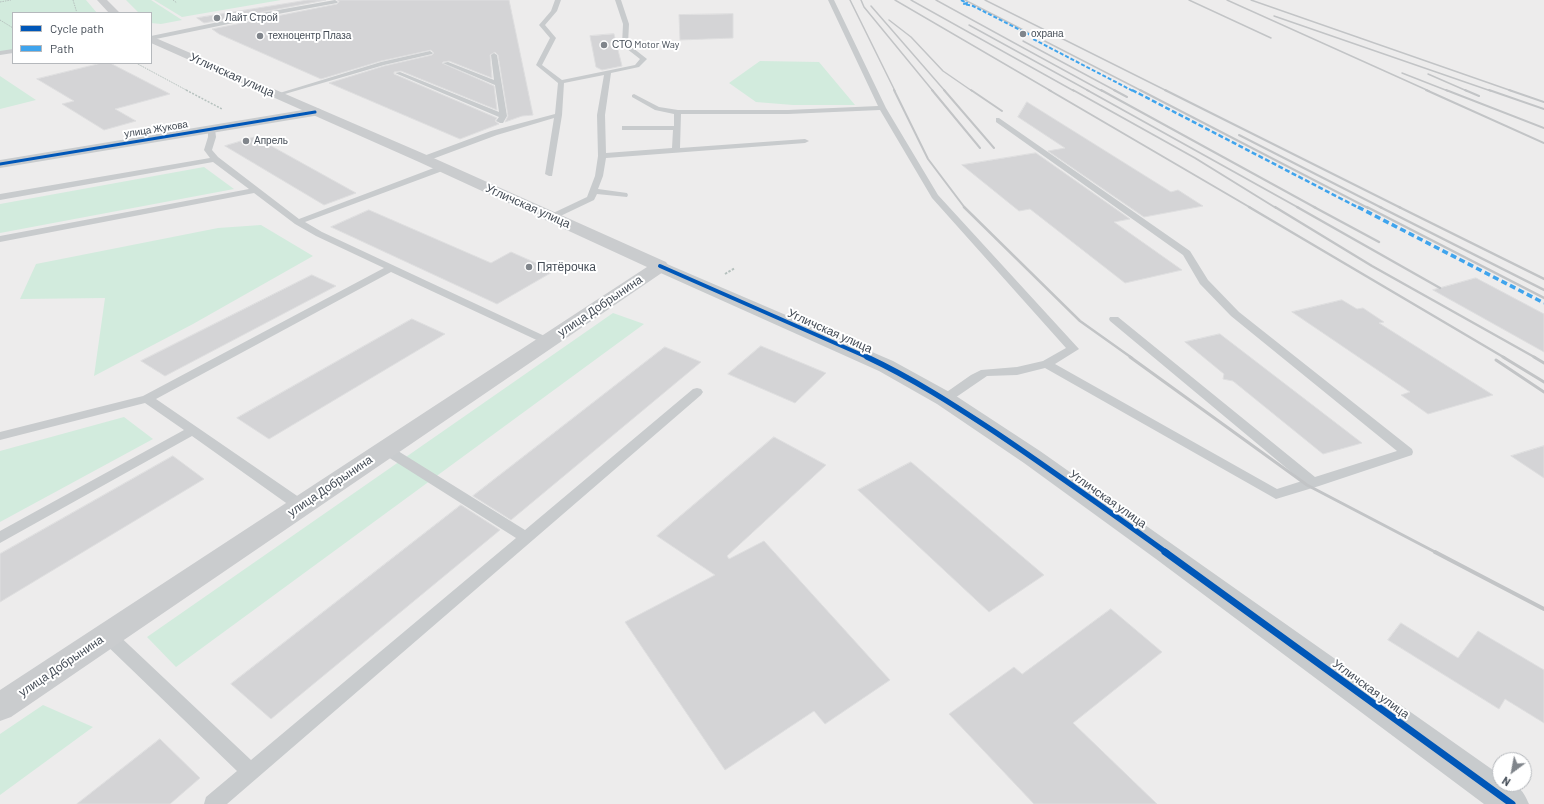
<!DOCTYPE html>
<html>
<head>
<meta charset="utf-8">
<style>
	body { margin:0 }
	#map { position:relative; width:1544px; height:804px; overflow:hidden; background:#edecec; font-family:Barlow,sans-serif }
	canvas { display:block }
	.legend { position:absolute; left:12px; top:12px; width:140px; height:52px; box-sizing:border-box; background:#fff; border:1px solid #b5b8bc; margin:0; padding:5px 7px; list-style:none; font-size:12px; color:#454d57 }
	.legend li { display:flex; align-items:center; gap:8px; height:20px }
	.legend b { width:20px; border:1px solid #b5b8bc }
	.north { position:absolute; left:1492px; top:752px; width:40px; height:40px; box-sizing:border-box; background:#fff; border:1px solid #b5b8bc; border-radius:50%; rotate:212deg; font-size:11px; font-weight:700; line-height:16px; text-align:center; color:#454d57 }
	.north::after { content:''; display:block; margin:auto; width:14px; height:18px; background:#80858b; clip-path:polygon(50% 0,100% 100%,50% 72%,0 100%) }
</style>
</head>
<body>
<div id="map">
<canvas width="1544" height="804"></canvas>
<ul class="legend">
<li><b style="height:5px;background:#0057b8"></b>Cycle path</li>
<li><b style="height:5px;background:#3fa4ed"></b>Path</li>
</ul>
<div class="north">N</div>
</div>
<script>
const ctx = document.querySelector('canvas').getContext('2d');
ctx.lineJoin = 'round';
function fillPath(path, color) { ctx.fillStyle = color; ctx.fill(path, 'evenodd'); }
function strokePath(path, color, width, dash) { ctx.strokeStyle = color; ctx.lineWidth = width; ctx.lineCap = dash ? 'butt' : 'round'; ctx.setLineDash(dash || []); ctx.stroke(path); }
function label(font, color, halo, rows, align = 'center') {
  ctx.font = font + ' Barlow,sans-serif'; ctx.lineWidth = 4; ctx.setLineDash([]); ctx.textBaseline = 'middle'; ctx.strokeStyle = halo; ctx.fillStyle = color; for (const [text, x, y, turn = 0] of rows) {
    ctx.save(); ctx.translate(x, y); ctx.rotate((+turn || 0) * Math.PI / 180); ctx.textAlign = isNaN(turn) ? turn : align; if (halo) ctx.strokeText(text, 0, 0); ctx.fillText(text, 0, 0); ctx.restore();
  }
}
fillPath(new Path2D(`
	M0 0H86L97 13H13V50L0 52Z
	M126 0H151L182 20 161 24 151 23V13H139Z
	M154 0H281L182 17Z
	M760 61 819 62 855 105H793L756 102 729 83Z
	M0 76 36 100 0 109Z
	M204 167 234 189 0 233V204Z
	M261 225 313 256 193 324 94 376 105 298 20 299 36 264 218 228Z
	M613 313 644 324 176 667 147 637Z
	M124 417 153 439 0 522V451Z
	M43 705 93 727 0 795V734Z`), '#d2ebdd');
const building = new Path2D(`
	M308 0H326L204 23 197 18Z
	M338 0H509L533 115 522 116 505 122 508 116 498 55 495 52 490 55 492 78 449 61 443 62 442 63 494 86 497 110 401 71 394 72V74L497 118 495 121 499 124 460 139 329 83 384 66 432 55 434 53 431 50 381 61 321 79 219 34 212 29 337 4 339 2Z
	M733 14V38L680 40 679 15Z
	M614 34 622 66 602 70 596 67 590 36Z
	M102 63H110L170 94 115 109 136 121 104 130 62 104 74 101 37 79Z
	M1027 102 1171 192 1178 190 1203 206 1144 217 1048 151 1065 148 1018 117Z
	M255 137 356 193 324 205 225 146Z
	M1036 153 1130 219 1114 222 1182 270 1125 283 1030 209 1019 211 962 165Z
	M369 210 491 263 511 252 554 271 497 304 331 227Z
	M312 275 336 286 165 376 141 361Z
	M1476 278 1544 314V352L1433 290Z
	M1342 300 1357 309 1363 308 1384 322 1379 323 1493 395 1428 414 1401 395 1410 392 1292 312Z
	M412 319 445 334 269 439 237 418Z
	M1220 334 1362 443 1323 454 1233 381 1223 379 1224 374 1185 342Z
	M761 346 826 373 795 403 728 374Z
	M665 347 701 362 511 520 473 496Z
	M774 437 826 465 727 556 729 559 764 541 890 680 825 724 814 711 725 770 625 622 715 575 657 536Z
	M1544 446V478L1511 456Z
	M173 456 204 479 0 602V554Z
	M911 462 1044 575 989 612 858 490Z
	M461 505 500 530 271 719 231 684Z
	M1111 609 1162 652 1073 723 1157 804H1034L949 714 1014 667 1022 674Z
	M1401 623 1458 658 1478 631 1544 670V723L1505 699 1499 709 1388 640Z
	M160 739 200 778 170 804H77Z`);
fillPath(building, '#d4d4d6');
strokePath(building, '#dededf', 1);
strokePath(new Path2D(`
	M73 0 77 13
	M173 0 177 3
	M0 2 11 0
	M0 20 13 28
	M136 63 188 91`), '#b6c1be', 1, [1.5, 1]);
strokePath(new Path2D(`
	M186 90 222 109`), '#b6c1be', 1.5, [2, 1.5]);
strokePath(new Path2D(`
	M725 274 735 268`), '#b6c1be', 2, [2.5, 1.5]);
fillPath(new Path2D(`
	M335 0 338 2 337 3 267 16 151 40V36L267 12Z
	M555 0H561L557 11 545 25 556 38 542 65 562 80 635 65 640 59 622 45 623 24 615 0H621L629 24 628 44 647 59 639 67 611 73 605 115 606 153 672 148 673 130H622V126H674V114L655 110 632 97V95L634 94 659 107 678 110H788L878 106 828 0H834L886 108 938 195 1079 349 1055 364 1277 489 1302 481 1110 321 1109 319 1110 317H1118L1315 477 1397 451 1231 316 1200 284 1183 255 996 122V118H999L1190 251 1208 280 1239 312 1412 449 1413 452 1412 455 1319 486 1276 499 1045 368 1017 375 987 376 949 402H941L939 399 941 396 971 375 981 370 1017 367 1043 361 1066 348 932 198 880 110 788 114H681L680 148 805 139 809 141 805 143 606 158 603 176 598 189 627 193 628 195 627 197 597 194 594 200 552 220 549 219 548 217 549 215 587 197 595 176 598 156 597 115 604 75 564 83 562 115 552 176H549L545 174 554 118 497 135 427 161H421V157L491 131 555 114 558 83 536 65 550 38 539 25 551 11Z
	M13 49V53L0 55V51Z
	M430 51 433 53 432 54 384 65 278 96 273 95 381 62Z
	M494 53 497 55 507 116 503 123H500L496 121 499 117 395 73 400 72 499 112 495 85 443 63 448 62 494 80 491 55Z
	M208 127H211L215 129 216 137 212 150 218 157 299 219 439 166H445V170L305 222 322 232 551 339 552 341 551 343H543L391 272 156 399 306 502 308 506 306 510 301 511 296 510 192 436 0 543V531L184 430 145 403 0 440V432L143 396 384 268 316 236 295 224 254 193 0 242V236L249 189 213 162 0 200V194L210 158 204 150 208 137Z
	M697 388 701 389 703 392 701 395 227 804H204L206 797 237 771 101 640 99 635 101 630 107 628 113 630 251 760 516 538 380 452 379 449 380 446 385 445 390 446 525 530 693 389Z`), '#c8cbcd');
fillPath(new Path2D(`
	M315 108 320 109 322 112 320 115 0 168V160Z`), '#c8cbcd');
fillPath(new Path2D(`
	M660 261 893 361 953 394 1040 451 1500 775V784C1518 784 1522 788 1529 804H1484L1156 559 1024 463 937 404 879 371 654 270 651 266 654 262Z`), '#c8cbcd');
fillPath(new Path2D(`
	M97 0H107L120 13H109Z
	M151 36 429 156 666 262 669 266 666 270 11 717 0 721V690L647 267 419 162 151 43Z`), '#caccce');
strokePath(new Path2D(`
	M850 0 895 91
	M861 0 864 7 933 91
	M895 0 1051 91
	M911 0 1074 91
	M936 0 1102 91
	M965 0 1142 91
	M985 0 1167 91
	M1189 0 1271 38
	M1227 0 1429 91
	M1251 0 1512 91
	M871 6 945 91
	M1274 16 1491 91
	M889 20 911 37 943 71 972 91
	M969 25 1089 91
	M1023 41 1116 91
	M1402 73 1448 91
	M1428 74 1467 91`), '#c2c4c6', 1.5);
strokePath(new Path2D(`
	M894 90 928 159 965 208
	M932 90 980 148
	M944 90 994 148
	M971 90 1002 111
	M1049 90 1251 208
	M1073 90 1195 158 1276 208
	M1087 90 1299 208
	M1101 90 1316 208
	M1114 90 1127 97
	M1140 90 1368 208
	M1165 90 1401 208
	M1426 90 1544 143
	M1446 90 1544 128
	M1465 90 1479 96
	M1489 90 1544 109
	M1509 90 1544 102
	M1239 135 1382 208`), '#c2c4c6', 2);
strokePath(new Path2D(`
	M964 207 1080 321 1132 358
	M1249 207 1505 358
	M1275 207 1372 266 1536 358
	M1297 207 1440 288
	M1314 207 1379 242
	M1367 207 1544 298
	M1380 207 1544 290
	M1399 207 1544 279`), '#c2c4c6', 2.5);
strokePath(new Path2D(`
	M1130 357 1307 485 1437 553
	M1503 357 1544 382
	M1534 357 1544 363
	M1496 360 1544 392`), '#c2c4c6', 3);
strokePath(new Path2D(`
	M1435 552 1544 609`), '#c2c4c6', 4);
strokePath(new Path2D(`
	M961 0 967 3 964 4 973 6 1034 37 1033 39 1133 91`), '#3fa4ed', 2, [4, 2]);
strokePath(new Path2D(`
	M1132 90 1359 208`), '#3fa4ed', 2.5, [5, 2.5]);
strokePath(new Path2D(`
	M1358 207 1544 303`), '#3fa4ed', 3.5, [6, 3.5]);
strokePath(new Path2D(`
	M0 164 315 112`), '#0057b8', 3);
strokePath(new Path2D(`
	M660 266 869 358`), '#0057b8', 4);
strokePath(new Path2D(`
	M867 357C912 378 954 405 995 432 1053 471 1110 512 1167 553`), '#0057b8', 5.5);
strokePath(new Path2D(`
	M1165 552 1512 804`), '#0057b8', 7);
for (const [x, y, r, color] of [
	[217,18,4,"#80858b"],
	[1023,34,4,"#80858b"],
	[260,36,4,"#80858b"],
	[604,45,4,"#80858b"],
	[246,141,4,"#80858b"],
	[529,267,4,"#80858b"]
]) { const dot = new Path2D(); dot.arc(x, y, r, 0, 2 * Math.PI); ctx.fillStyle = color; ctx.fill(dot); strokePath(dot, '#fff', 1.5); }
label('10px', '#454d57', '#fff', [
	["Лайт Строй",225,18],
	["охрана",1031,34],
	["техноцентр Плаза",268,36],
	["СТО Motor Way",612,45],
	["Апрель",254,141]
], 'left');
label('10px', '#454d57', '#fff', [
	["улица Жукова",156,129,-9]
]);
label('12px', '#454d57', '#fff', [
	["Угличская улица",232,75,24],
	["Угличская улица",528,206,24],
	["улица Добрынина",600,306,-34],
	["Угличская улица",830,331,24],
	["улица Добрынина",330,486,-34],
	["Угличская улица",1108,499,35],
	["улица Добрынина",61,666,-34],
	["Угличская улица",1371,689,36]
]);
label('12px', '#454d57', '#fff', [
	["Пятёрочка",537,267]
], 'left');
</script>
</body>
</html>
